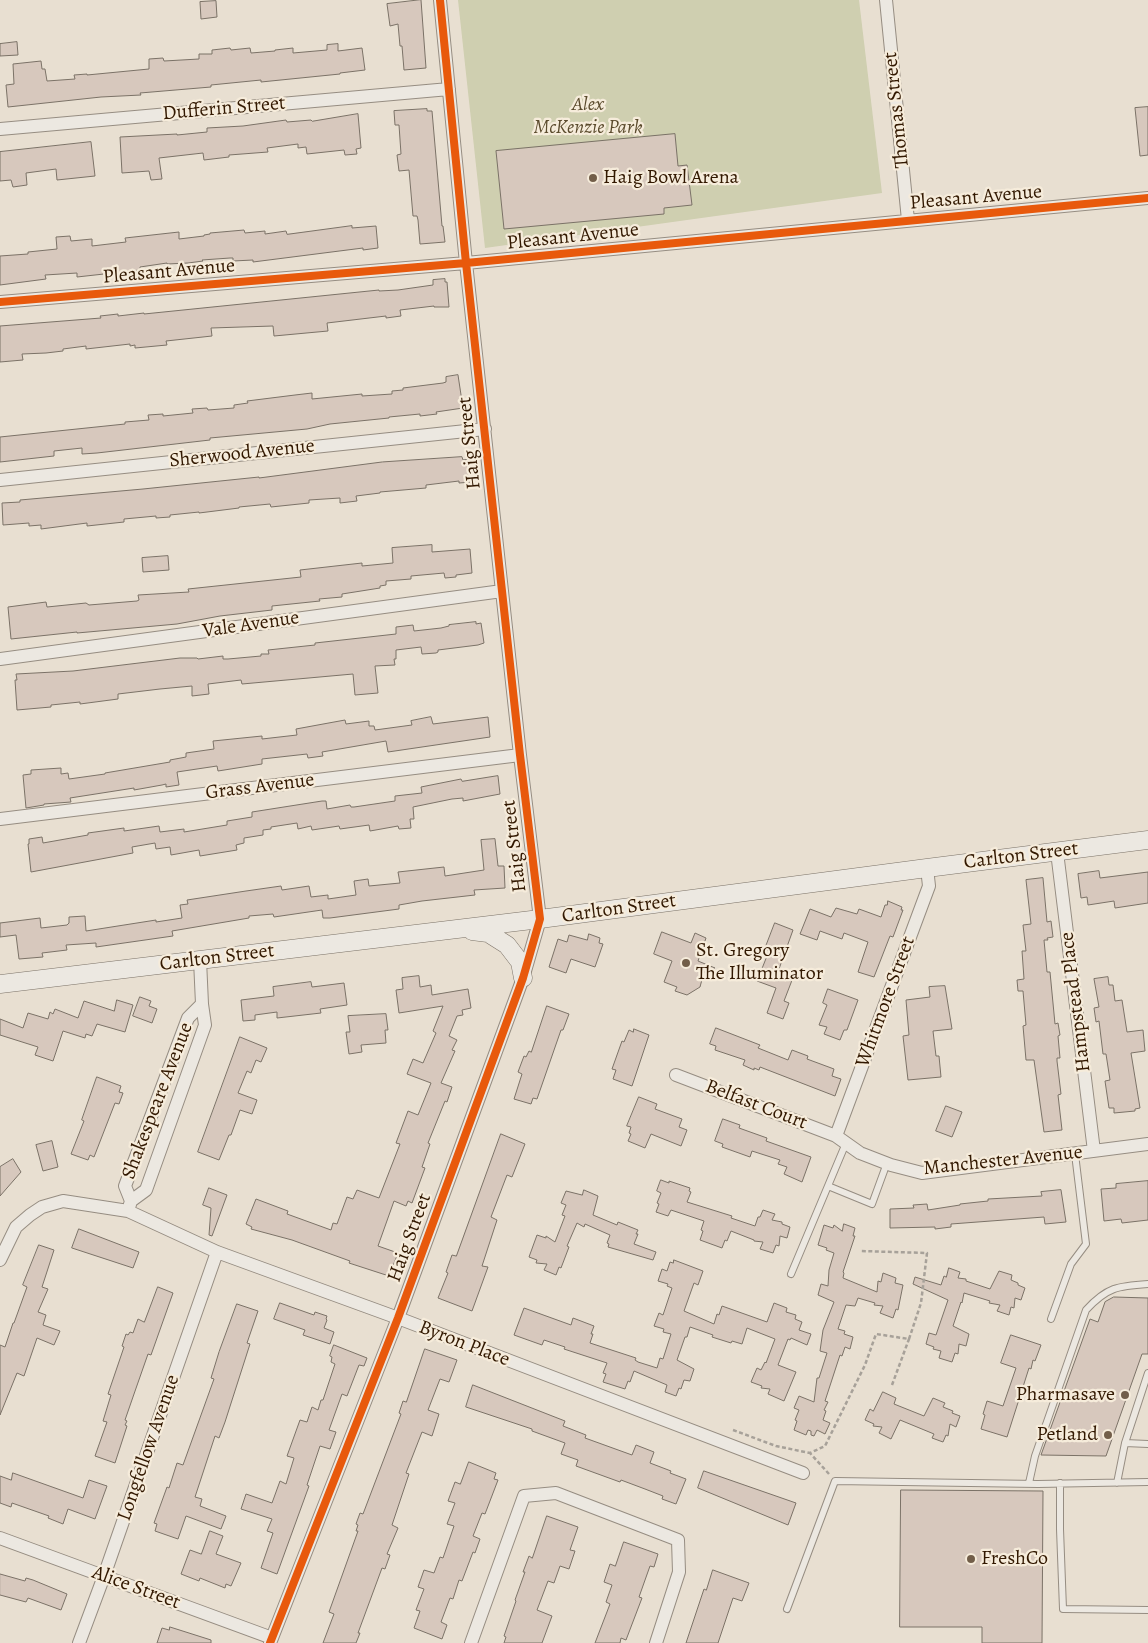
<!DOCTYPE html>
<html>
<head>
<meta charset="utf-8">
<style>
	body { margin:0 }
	canvas { display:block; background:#e8dfd1 }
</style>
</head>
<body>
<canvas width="1148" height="1643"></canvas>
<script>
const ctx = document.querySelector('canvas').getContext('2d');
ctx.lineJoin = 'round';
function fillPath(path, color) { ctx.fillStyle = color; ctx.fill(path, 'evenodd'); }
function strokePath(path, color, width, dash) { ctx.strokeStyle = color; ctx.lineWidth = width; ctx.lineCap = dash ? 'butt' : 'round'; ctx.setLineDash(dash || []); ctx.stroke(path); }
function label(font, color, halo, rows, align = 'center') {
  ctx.font = font + ' Alegreya,serif'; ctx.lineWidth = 4.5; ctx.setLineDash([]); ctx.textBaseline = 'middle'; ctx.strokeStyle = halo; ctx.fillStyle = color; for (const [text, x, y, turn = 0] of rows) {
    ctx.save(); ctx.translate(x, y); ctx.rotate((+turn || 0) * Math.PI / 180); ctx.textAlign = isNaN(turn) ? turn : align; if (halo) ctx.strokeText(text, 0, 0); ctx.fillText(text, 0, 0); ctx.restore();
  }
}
fillPath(new Path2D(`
	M458 0H859L882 193 485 248Z`), '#cfcfb0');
const building = new Path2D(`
	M421 0 426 68 404 70 402 46H400L398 24 390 26 387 4Z
	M216 1 217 17 201 19 200 2Z
	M17 42 18 55 0 56V44Z
	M338 44V51L362 48 365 70 340 73V74L261 82V80L211 85V87L140 93 141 95 101 97 8 107 6 85 14 84 13 64 41 61 42 69H45L47 81 75 79 74 75 87 74V75L149 69V59L163 58 164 61 199 59V54H212V50L230 48 231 50 250 48 251 53 275 51V50L293 48V53L327 50V45Z
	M1148 107V155L1140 156 1135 108Z
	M427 109V111H432L442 226H443L445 242 420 244 418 220 417 216H413L409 170 399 171 397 155 401 154 399 125H395L394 111Z
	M358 114 361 148 356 149 357 154 345 155 344 150 307 154 306 147 298 148V144L267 148 268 152 229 155V157L204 160 203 153 159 158 162 179 151 180 149 171 122 173 120 137 177 134V135L207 132V128L243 126 286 120 287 122 311 120 312 121Z
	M675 134 678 166 687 165 692 205 664 208V214L504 229 496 151Z
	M91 142 95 176 57 180 56 169 26 173 27 185 13 187 11 180 0 181V152Z
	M352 226V228L376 226 378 248 363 250V248L253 262V260L233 261V258H230L202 260 203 261 188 263 167 264V263L140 267V270L77 277V273L45 275 46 279 0 285V256L28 254V252L57 249 56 237 70 236 71 241 92 239V246L126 242 125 238 179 232V239L204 236V235L210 234V233L244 230 245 233 265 231V234L286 231 287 234Z
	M445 279V282H447L449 307H434V306L400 310 401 316 386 318V316L327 323 328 331 274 336 273 326 211 328 212 336 166 341 167 345 135 348V345L130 346V344L86 349V346L63 349V351L46 353 22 354 23 360 0 362V326L101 318 100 316 118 314V316L144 313V314L379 290V291L398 290 433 285V280Z
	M458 375 463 408 436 412 437 414 420 416V414L389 417V418L330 424 307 429 210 438V440L97 453 82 454V448L54 451V456L0 462V437L125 424V422L149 420 148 415 163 414V416L193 413 192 409 207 408 208 410 234 408V405L248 403 247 401 295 395 312 393V399L362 394V396L392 394V391L403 390V388L443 383 446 382V377Z
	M462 457 463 460 470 459 472 482 459 483V481L426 485V488L380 492V493L356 496 357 501 340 503V498L309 500V503L271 507 270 504 239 507V508L199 513V512L170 515V517L156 518V516L124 519V522L87 526V523L41 529V525L29 526V523L3 525 2 503 20 502V500L143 489 259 477V478L382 462Z
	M432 545V552L470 549 472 573 456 575V577L445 578 444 573 411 576V579L386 581V585L380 586V588L342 594V597L319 599 320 601 272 606V610L220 616 177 624 77 633V632L11 639 8 607 46 602 47 607 86 603 89 605 137 601 139 600 138 595 189 592 188 589 301 577 300 570 362 563V566L393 563 392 548Z
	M168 556 169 570 143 572 142 558Z
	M476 622V624L481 623 484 643 478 645 438 650V652L436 653 422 654 421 647 396 650V659H394L395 665 375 666 378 693 355 695 353 674 242 684 241 680 208 684 209 694 192 696V686L160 689 118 694V699L80 704V702L51 705V707L17 710 15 680H17L16 674 73 671 180 658H197L198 659 223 656V659H228L261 656V654H269L268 650 315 645V643L396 634V627L413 625 414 631 441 628 449 626V625Z
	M431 717 433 724 488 717 490 737 388 752 386 741 322 752 323 756 308 758 307 754 262 759V764L218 771 217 766 177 772 179 785 166 787V784L162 785 134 790V788L70 798 71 802 44 804V805L26 808 23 775 31 774V770L61 768V774L68 773 69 779 105 774V773L170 762V760L186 757V753L214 749 213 741 262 736V739L297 735 296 729 345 720 346 724 369 721V726H374L375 730 412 725 411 721Z
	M498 776 500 794 463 801V798L452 799 413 807 414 819H410L411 828 399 829 398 826 370 831 369 825 340 829 339 826 312 830 311 826 298 829 297 823 271 827V829L263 830V835L244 838V843L236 845 237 850 200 856 199 850 171 855 170 847 156 849 155 843 132 847 133 853 31 872 28 844H29V839L42 837 43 843 88 835V833L124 828V831L159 826 160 832 184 829V832L227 825V821L252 817V812L322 801H326L327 809 350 805 351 807H354L395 801V796L422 793 421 787 461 779 462 781Z
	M495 839 498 866H504L505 888 474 890 475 895 422 901 399 905V909L330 918H323L322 910 274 917 273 914 249 916V918L172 931 173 936 96 947V943L66 945 67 950 42 953 43 957 19 959 16 935 0 937V923L40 918 41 928 67 925 69 923V917L85 916 86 931 156 920V922L182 918 180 905 188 904 187 900 246 891 281 886 282 890 309 886 311 897 328 895V899L356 895 354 881 368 879 369 886 400 883 398 872 444 867 445 876 484 870 481 840Z
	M1099 871 1100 878 1148 872V903L1115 908 1114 901 1088 905 1087 897 1081 898 1078 874Z
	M1043 878 1047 922 1051 921 1053 937 1047 938 1048 940H1044L1047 972H1050L1055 1024 1058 1023 1060 1035 1058 1036 1060 1058H1057V1061L1061 1094 1058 1095 1062 1130 1044 1132 1034 1060H1026L1023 1026 1026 1025 1023 991H1018L1017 980 1024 979 1022 951H1026L1023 925 1031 924 1026 880Z
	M888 901 902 907 901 910H903L893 937 890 936 874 977 858 972 868 942 844 933 842 939 820 931 817 940 800 934 810 909 831 917 836 908 857 914 859 909 881 917 885 905H887Z
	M775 923 793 930 779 969 794 975 784 1001 789 1003 783 1019 767 1013 776 988 757 981 769 951 765 949Z
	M662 932 691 943 695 933 706 938 698 961 715 968 704 972 700 987 687 995 675 991 677 987 664 982 672 961 654 954Z
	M589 934 600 938 599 943 603 944 595 967 571 959 566 973 549 967 558 939 567 942 569 935 587 940Z
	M419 976 420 987 431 985 432 995 468 989 471 1008 462 1010 463 1015 457 1016 449 1036 457 1040 452 1050 455 1051 441 1083 452 1087 447 1102 445 1101 428 1143 430 1144 422 1167 425 1168 412 1203 408 1201 406 1206 394 1201 378 1246 398 1253 389 1276 349 1263 350 1261 292 1240 251 1229 252 1227 246 1224 256 1199 288 1211 287 1214 331 1230 333 1223 337 1224 347 1197 353 1199 357 1190 379 1198 400 1144 396 1143 408 1111 418 1115 431 1083 407 1074 413 1059 423 1063 436 1033 433 1031 443 1006 399 1013 396 990 403 989 402 978Z
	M1108 977 1109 985H1113L1115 1001 1122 1000 1127 1032 1143 1030 1145 1051 1131 1053 1140 1108 1135 1109V1111L1114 1113V1108H1109L1105 1081 1110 1080 1106 1054H1103L1099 1021 1096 1022 1094 1008 1099 1007 1094 979Z
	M311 982 312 987 344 983 347 1005 320 1009 321 1013 277 1018V1012L255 1015V1020L243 1021 241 1000 274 996 273 987Z
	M945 986 952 1029 933 1031 936 1056H939L941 1077 908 1080 903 1036 909 1035 906 1000 930 997 929 987Z
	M828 989 858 1000 847 1030H844L840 1040 824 1034 827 1027 819 1025 827 1005 823 1003Z
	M140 997 151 1001 149 1006 157 1009 152 1023 133 1016Z
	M117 1000 133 1005 125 1032 97 1024 92 1036 86 1034 85 1038 63 1031 53 1061 35 1055 38 1047 0 1035V1019L23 1028 28 1013 48 1019 50 1012 53 1014 55 1009 78 1018 84 1001 114 1011Z
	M547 1006 569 1014 563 1030H561L537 1099 533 1098 531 1104 514 1099 522 1074 518 1072 524 1056 526 1057 529 1051 531 1052Z
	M386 1014 388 1030H385L386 1043 361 1045 362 1052 349 1054 346 1032H350L348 1016Z
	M716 1028 760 1045 758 1048 788 1060 792 1050 808 1056 807 1059 834 1069 832 1076 841 1079 835 1096 760 1067 759 1070 754 1068V1070L743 1065 745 1060 715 1050 716 1046 710 1044Z
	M634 1029 649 1035 632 1086 613 1079 616 1070 612 1069 622 1041 624 1042 629 1030 633 1032Z
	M240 1037 267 1048 261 1062 256 1060 251 1073 247 1071 238 1093 257 1100 252 1114 240 1110 231 1135H229L219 1160 198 1152Z
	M97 1077 121 1086 119 1092 123 1093 119 1104 115 1103 94 1157 90 1155 88 1160 71 1154 84 1121 82 1120Z
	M639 1097 657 1104 655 1109 682 1119 679 1127 687 1130 681 1146 651 1134 645 1148 628 1141 631 1134 629 1133 631 1127 627 1126Z
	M946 1106 962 1112 952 1137 936 1131Z
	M723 1119 740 1125 739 1128 767 1138 766 1141 811 1157 802 1182 784 1174 787 1167 778 1164 780 1160 752 1151 750 1157 722 1147 723 1144 715 1141Z
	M501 1134 525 1144 512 1177 507 1175 491 1217 497 1220 482 1266 488 1267 472 1311 438 1298 448 1273 446 1272 452 1255 456 1256Z
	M52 1141 58 1167 43 1171 36 1145Z
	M13 1159 21 1172 0 1196V1167Z
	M661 1180 669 1183V1181L690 1188 689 1191 691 1192 687 1202 732 1216 731 1218 755 1226 758 1217H760L763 1210 775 1214 772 1220 782 1222V1224L790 1227 787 1238 780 1236 779 1246 776 1245 773 1253 760 1249 763 1242 754 1241V1240L731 1231 727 1241 725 1240 722 1248 700 1240 703 1231 701 1230 704 1221 671 1210 668 1216 656 1212 659 1204 657 1203 661 1193 657 1191Z
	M1148 1181V1220L1122 1223 1121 1219 1104 1221 1101 1189 1116 1188V1184Z
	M209 1188 227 1195 212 1236 209 1235 211 1208 203 1205Z
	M584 1190 598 1196 593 1215 617 1225 618 1222 638 1230 636 1234H638L634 1244 656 1252 653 1260 608 1247 609 1244 607 1243 610 1235 585 1224 584 1227 577 1223 567 1246 569 1247 561 1268 559 1267 556 1275 544 1270 547 1264 536 1263 537 1260 529 1257 537 1235 546 1238V1236L555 1242 565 1216 562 1215 566 1205 561 1203 566 1191 582 1195Z
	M1061 1190 1066 1222 1045 1224 1044 1217 951 1224V1227L935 1229V1227L890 1228V1209L914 1208 913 1205 927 1204 928 1210 960 1205V1204L988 1201V1199L1042 1196 1041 1192Z
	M844 1224 855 1228 853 1236H855L843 1272 844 1273 843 1278 877 1292 878 1281 881 1282 883 1273 896 1278 895 1283 903 1285 898 1310 896 1309 893 1318 880 1313 883 1306 874 1305 875 1303 858 1298 855 1306 846 1305 838 1329 845 1331 844 1334 853 1337 850 1349 845 1347 842 1356 840 1355 825 1401 828 1402 824 1410 826 1411 823 1420 830 1423 825 1434 817 1430 814 1436 811 1435V1431L808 1430 806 1435 794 1430 797 1421 795 1420 799 1410 794 1408 799 1396 814 1402 817 1378H819L827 1353 820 1351 823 1330 834 1302 818 1295 821 1284 828 1286 829 1270 834 1253 826 1250 827 1248 818 1245 824 1225 833 1228 834 1225 842 1231Z
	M79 1229 139 1252 133 1268 72 1248Z
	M39 1245 54 1250 42 1287 48 1289 38 1312 46 1315 43 1325 60 1331 54 1345 37 1338 24 1376 17 1373 0 1415V1345L5 1347 13 1323H14L27 1287 23 1285Z
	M674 1260 703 1271 698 1285 694 1283 684 1311 714 1324 717 1314 719 1315 722 1306 767 1322 774 1303 787 1308 786 1312 796 1315 795 1319 802 1322 799 1330 811 1334 807 1345 791 1338 790 1340 788 1339 778 1365 796 1372 784 1401 768 1394 770 1389 761 1388 762 1386 751 1382 757 1368 761 1370 765 1362 766 1363 775 1339 747 1328 742 1344 732 1341 731 1343 712 1337 713 1335 690 1327 687 1337H685L677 1360 694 1369 690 1381 684 1380 681 1389 679 1388 676 1396 665 1392 667 1385 634 1371 630 1382 628 1381 625 1389 603 1382 606 1374 603 1373 607 1363 564 1349 565 1347 544 1340 542 1345 514 1335 524 1308 571 1325 573 1318 594 1326 591 1334H593L590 1343 636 1358 635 1360 638 1362 657 1368 660 1358 663 1359 671 1334 663 1332 664 1329 654 1326 659 1313 663 1315 672 1288 667 1286 668 1284 658 1281 662 1269 667 1271 670 1262 673 1263Z
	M949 1268 960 1272 958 1278 966 1279V1281L990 1289 999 1271 1012 1275 1011 1280 1018 1283V1285L1025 1288 1021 1300 1015 1298 1014 1308 1011 1307 1009 1315 997 1311 1000 1305 989 1303 990 1301 964 1293 962 1303 961 1302 953 1326 969 1334 966 1346 959 1344 958 1354 955 1353 952 1362 939 1358 941 1351 933 1349 934 1347 926 1344 929 1333 936 1335 948 1300 913 1284 915 1277 941 1285 944 1276 946 1277Z
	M158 1287 173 1293 151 1355 148 1354 134 1394 125 1420 127 1421 125 1425 127 1426 115 1463 95 1456 107 1422 103 1421 111 1395 108 1394 124 1347 122 1346 126 1334 128 1335 130 1332 133 1333 138 1319 144 1322Z
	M1114 1297 1148 1298V1354H1142L1106 1456 1041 1455 1090 1319 1098 1322 1105 1302Z
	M280 1303 311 1314 314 1315 315 1312 327 1316 326 1319 327 1320 324 1328 334 1332 330 1344 303 1335 305 1330 274 1319Z
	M237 1304 258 1311 247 1343 250 1344 225 1422 219 1438 215 1436 195 1497 202 1499 200 1506 226 1516 221 1529 186 1516 178 1539 155 1531 157 1524 154 1523 167 1487 169 1488 177 1463 183 1465 214 1379 211 1378 219 1352Z
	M1011 1335 1041 1345 1035 1361 1033 1360 1031 1369 1029 1368 1007 1437 981 1429 985 1415 983 1414 987 1401 1003 1406 1015 1371 1016 1368 1001 1363Z
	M334 1345 367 1358 364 1366 359 1365 347 1396 342 1394 329 1430 336 1432 330 1449 320 1446 307 1485 309 1486 277 1574 261 1568 273 1533 267 1531 272 1519 241 1509 246 1494 272 1503 280 1481 286 1484 294 1458 287 1456 300 1420 307 1422 312 1407 318 1410 321 1400H323L335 1364 331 1362 332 1357 330 1356Z
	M425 1349 457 1360 449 1382 440 1379 428 1410 439 1414 432 1436 422 1432 406 1473 409 1474 392 1525 398 1528 387 1554 390 1555 385 1569 382 1568 358 1633H360L356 1643H323L334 1614 329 1612 358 1531H356L358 1525 356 1524 360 1513 363 1514 401 1414 399 1413 403 1401 406 1402Z
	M473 1385 565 1421 563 1426 586 1435 585 1438 632 1455 636 1445 654 1452 650 1463 671 1471 670 1473 686 1479 676 1504 662 1499 663 1496 645 1489 621 1480 620 1482 576 1466 578 1460 561 1454 565 1443 532 1431V1429L466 1407Z
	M883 1392 896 1398 894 1404 924 1416 933 1398 945 1403 943 1407 953 1411 952 1413 960 1416 956 1427 950 1424 948 1436 946 1435 943 1442 932 1438 934 1434 900 1420 891 1439 879 1433 882 1427 873 1426 874 1424 865 1420 870 1409 873 1411Z
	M469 1462 496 1473 494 1479 498 1480 485 1514 482 1513 473 1536 480 1539 475 1553 473 1552 462 1581 459 1580 453 1599 450 1598 441 1622 447 1625 442 1639 414 1628 420 1611 416 1610 424 1589 418 1587 424 1570 434 1573 440 1557 443 1558 454 1526 447 1524 455 1503 448 1501 455 1482 460 1484Z
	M704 1471 796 1503 788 1525 698 1488Z
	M13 1473 83 1498 89 1480 107 1486 95 1519 68 1509 63 1524 48 1518 49 1516 12 1503 11 1507 0 1503V1476L11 1480Z
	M901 1490 1043 1491 1042 1643H982V1627H900Z
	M547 1516 578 1527 570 1550 575 1551 569 1569 560 1566 554 1583 548 1581 537 1610 552 1616 542 1643H504L506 1637 504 1636 516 1601 515 1600 525 1572H523L529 1556 532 1558Z
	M210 1531 223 1536 216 1554 241 1563 231 1586 226 1584 225 1588 200 1578 199 1581 181 1574 190 1550 201 1554Z
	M624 1542 658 1554 654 1567 650 1566 639 1597 642 1598 626 1640 621 1638 620 1643H595L610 1604 606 1602 612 1585 604 1582 610 1564 615 1566Z
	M713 1570 749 1583 742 1601 733 1598 718 1643H686L704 1589 706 1590Z
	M0 1574 25 1581 26 1578 33 1580 67 1594 61 1610 28 1598 26 1602 0 1595Z
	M170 1627 211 1640V1643H157L162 1628 169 1630Z`);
fillPath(building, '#d7c8bd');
strokePath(building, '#7b7267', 1);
const lane = new Path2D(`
	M828 1186 872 1204 887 1163
	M791 1274 846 1143
	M1051 1319 1071 1264 1086 1244 1075 1154
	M1125 1443 1148 1444
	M1029 1483 1035 1456 1086 1310C1107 1287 1118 1286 1148 1284
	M1060 1483V1529L1063 1609 1148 1610
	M1117 1483 1125 1443 1148 1373
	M787 1609 835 1481 1038 1484 1148 1482`);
const street = new Path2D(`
	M886 0 908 220
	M0 129 449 89
	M0 302 466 263 1148 198
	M0 480 485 429
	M0 659 502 591
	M0 819 520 755
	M1057 852 1094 1151
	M676 1075 836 1136 860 1153 891 1165 922 1173 1148 1144
	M836 1136 929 886 927 868
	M131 1201 125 1186 188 1018 202 1004
	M128 1211 217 1252 398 1318 803 1473
	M0 1260 16 1227 30 1215 42 1207 63 1201 128 1211 131 1201 146 1190 205 1025 202 1004 200 960
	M0 1538 272 1638
	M79 1643 104 1576 217 1252
	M270 1643 398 1318 523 978 540 919 520 755 466 263 440 0
	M471 1643 524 1496 556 1493 678 1540 679 1572 656 1643`);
const secondary = new Path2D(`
	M472 931 488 933 507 945 520 962 523 978
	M0 984 540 919 927 868 1148 840`);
strokePath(lane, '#968d82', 8);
strokePath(street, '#968d82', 14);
strokePath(secondary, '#7b7267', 19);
strokePath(new Path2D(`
	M892 1385 909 1339
	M733 1430 776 1446 810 1453
	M829 1474 810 1453 825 1446 865 1365 876 1334 909 1339 921 1303 927 1253 860 1251`), '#a7a199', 2.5, [4, 2.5]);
strokePath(lane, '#ece8e1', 6);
strokePath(street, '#ece8e1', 12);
strokePath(secondary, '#ece8e1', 18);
strokePath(new Path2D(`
	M0 302 466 263 1148 198
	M270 1643 398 1318 523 978 540 919 520 755 466 263 440 0`), '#e8590c', 8);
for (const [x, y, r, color] of [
	[593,178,5,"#725e49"],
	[686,963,5,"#725e49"],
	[1125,1395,5,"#725e49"],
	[1108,1435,5,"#725e49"],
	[971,1559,5,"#725e49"]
]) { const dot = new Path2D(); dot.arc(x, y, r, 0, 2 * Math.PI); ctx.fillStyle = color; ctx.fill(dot); strokePath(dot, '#f6ecdb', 2); }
label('italic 20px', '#5b4b2d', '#f6ecdb', [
	["Alex",588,105],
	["McKenzie Park",588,128]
]);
label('20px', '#321800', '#f6ecdb', [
	["Dufferin Street",224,109,-5],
	["Thomas Street",897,110,-96],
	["Pleasant Avenue",976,198,-5],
	["Pleasant Avenue",573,237,-6],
	["Pleasant Avenue",169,272,-5],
	["Haig Street",470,443,-96],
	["Sherwood Avenue",242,454,-6],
	["Vale Avenue",251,625,-8],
	["Grass Avenue",260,787,-7],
	["Haig Street",515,846,-97],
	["Carlton Street",1021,856,-7],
	["Carlton Street",619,909,-8],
	["Carlton Street",217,958,-7],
	["Whitmore Street",886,1002,-70],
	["Hampstead Place",1076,1002,-97],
	["Shakespeare Avenue",158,1101,-69],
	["Belfast Court",756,1105,21],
	["Manchester Avenue",1003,1161,-6],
	["Haig Street",410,1238,-70],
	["Byron Place",464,1344,21],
	["Longfellow Avenue",149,1448,-71],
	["Alice Street",136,1588,20]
]);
label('20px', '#321800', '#f6ecdb', [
	["Haig Bowl Arena",603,178],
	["St. Gregory",696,951],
	["The Illuminator",696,974],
	["Pharmasave",1115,1395,"right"],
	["Petland",1098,1435,"right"],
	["FreshCo",981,1559]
], 'left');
</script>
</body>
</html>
